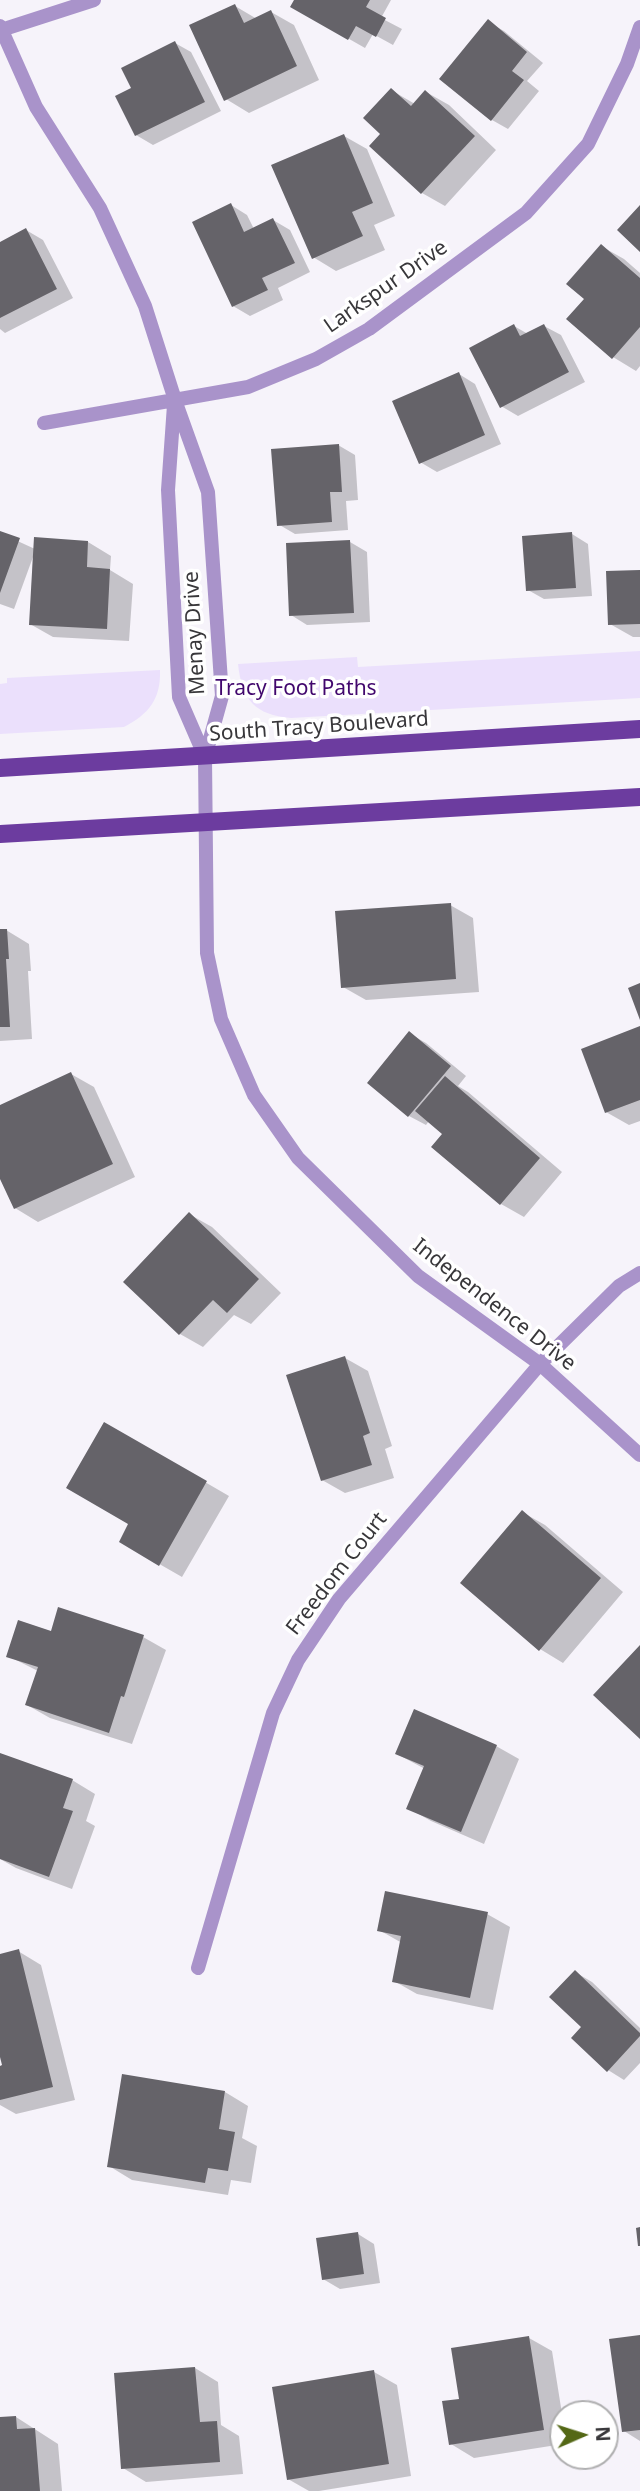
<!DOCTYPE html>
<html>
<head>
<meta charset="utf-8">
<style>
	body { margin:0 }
	#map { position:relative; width:640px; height:2491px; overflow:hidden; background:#f6f3fa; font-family:"Noto Sans",sans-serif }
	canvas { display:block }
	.north { position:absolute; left:549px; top:2400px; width:70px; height:70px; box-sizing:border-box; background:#fff; border:2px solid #afafb0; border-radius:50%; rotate:87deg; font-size:19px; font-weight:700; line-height:28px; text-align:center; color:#38373a }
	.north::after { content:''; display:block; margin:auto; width:24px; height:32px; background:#546816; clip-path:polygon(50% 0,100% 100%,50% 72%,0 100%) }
</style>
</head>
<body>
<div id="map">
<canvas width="640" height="2491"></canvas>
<div class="north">N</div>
</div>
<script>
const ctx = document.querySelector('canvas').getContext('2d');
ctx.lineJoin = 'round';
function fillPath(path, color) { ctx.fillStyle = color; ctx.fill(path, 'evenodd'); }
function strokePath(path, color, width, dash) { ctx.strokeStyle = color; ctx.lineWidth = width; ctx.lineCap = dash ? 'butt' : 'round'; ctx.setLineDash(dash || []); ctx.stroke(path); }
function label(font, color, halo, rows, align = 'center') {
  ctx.font = font + ' "Noto Sans",sans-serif'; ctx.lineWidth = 7; ctx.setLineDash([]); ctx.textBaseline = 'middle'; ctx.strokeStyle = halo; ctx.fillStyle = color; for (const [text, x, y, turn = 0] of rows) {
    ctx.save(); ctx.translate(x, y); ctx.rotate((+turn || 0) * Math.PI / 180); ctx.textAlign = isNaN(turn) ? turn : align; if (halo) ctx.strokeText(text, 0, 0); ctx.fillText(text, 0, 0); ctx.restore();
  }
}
fillPath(new Path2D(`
	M640 651V698L291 718C255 715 242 700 238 664L357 657 358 667Z
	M160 670C161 699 149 714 124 727L0 734V684L7 683V678Z`), '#ebe0fc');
fillPath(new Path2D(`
	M296 0H391L381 18 402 29 393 45 373 34 365 48 293 7Z
	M235 6 257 19 271 12 294 25 319 80 249 113 226 99Z
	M488 22 504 31 543 63 527 81 539 91 508 129 492 120Z
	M175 43 191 52 221 111 153 145 136 135 133 89Z
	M391 90 415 104 426 92 449 105 496 150 445 206 422 193 371 145 382 133Z
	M344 136 367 149 395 216 374 225 385 250 336 271 313 257Z
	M231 205 247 215 254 229 273 220 290 230 310 272 278 288 283 300 250 316 233 306Z
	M26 230 43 240 73 298 5 333 0 329V244Z
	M601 246 624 259 640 273V366L636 371 613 357 586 299Z
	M514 326 528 334 544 326 561 335 585 382 518 416 501 406Z
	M459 374 475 384 501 444 437 472 420 462Z
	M338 445 355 455 358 500 346 501 348 530 295 534 278 524Z
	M0 533 35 549 88 542 111 556 110 570 133 584 129 641 53 637 30 624 33 557 14 609 0 604Z
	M572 534 588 544 592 596 544 599 528 590Z
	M350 542 367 552 370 622 307 625 291 615Z
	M640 572V637H633L610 624Z
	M450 905 473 918 479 992 366 1000 343 987Z
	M6 930 29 944 31 971H28L32 1039 0 1041V931Z
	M640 1027V1121L629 1125 606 1112Z
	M410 1034 426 1043 466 1076 458 1086 468 1092 562 1172 524 1217 501 1204 433 1146 444 1133 429 1121 426 1125 409 1116 369 1083Z
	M71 1074 94 1087 135 1177 38 1222 15 1208 0 1175V1106Z
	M189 1214 212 1227 281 1293 251 1324 234 1315 203 1347 180 1334Z
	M345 1358 368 1371 392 1446 385 1449 394 1478 345 1493 322 1480Z
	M105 1424 229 1496 182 1577 121 1542 131 1524Z
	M522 1512 545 1525 623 1592 563 1663 540 1649Z
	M52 1633 143 1637 166 1650 132 1744 50 1718 27 1705 38 1671 8 1656Z
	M496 1746 519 1759 484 1844 431 1821 408 1808 425 1769 397 1754Z
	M0 1755 72 1780 95 1794 86 1821 95 1826 72 1889 16 1868 0 1859Z
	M487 1914 510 1927 493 2010 417 1994 394 1981 402 1943 379 1930Z
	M18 1951 41 1965 75 2100 16 2114 0 2105V2067L4 2066 0 2053V1956Z
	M575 1972 592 1982 640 2028V2063L624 2080 608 2070 583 2027Z
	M225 2092 248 2106 242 2138 257 2146 251 2183 231 2180 228 2195 132 2180 109 2166Z
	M358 2234 374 2244 380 2283 340 2289 323 2279Z
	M640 2337V2441L624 2431Z
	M529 2338 552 2351 563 2420V2444L474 2458 451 2444 461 2400Z
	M195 2368 218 2382 221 2425 239 2436 243 2474 146 2482 123 2468Z
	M374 2372 397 2385 411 2476 319 2491H309L288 2479Z
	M16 2417 58 2444 62 2491H0V2437Z`), '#0003');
fillPath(new Path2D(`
	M294 0H370L366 7 386 18 376 37 356 26 348 40 290 7Z
	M235 4 244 23 271 10 297 66 224 101 189 25Z
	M488 19 527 52 512 71 524 80 491 121 439 79Z
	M175 41 205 102 135 136 115 96 131 88 121 68Z
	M391 88 411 106 425 90 475 136 421 194 369 146 380 134 363 118Z
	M344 134 373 203 352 212 363 236 312 259 271 165Z
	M231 203 244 232 273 218 295 263 262 278 268 290 232 307 192 222Z
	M640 205V252L617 230Z
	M26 228 57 289 0 318V242Z
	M601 244 640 278V327L612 359 566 319 584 299 566 284Z
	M514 324 520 336 544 324 569 372 500 408 469 348Z
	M459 372 485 435 419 464 392 401Z
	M339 444 342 492H330L332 522 277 526 271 449Z
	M0 531 20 538 0 593Z
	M572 532 576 588 526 591 522 536Z
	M34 537 88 541 87 567 110 569 107 629 29 625Z
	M350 540 354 613 289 616 286 543Z
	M640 570V624L608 625 606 571Z
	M451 903 456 979 341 988 335 911Z
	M0 929H7L9 959H6L10 1027H0Z
	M640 983V1020L628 988Z
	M640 1026V1100L605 1113 581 1049Z
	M409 1031 451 1066 408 1117 367 1083Z
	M71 1072 113 1164 14 1209 0 1179V1105Z
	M445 1076 540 1158 500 1205 431 1147 442 1134 415 1111Z
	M189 1212 259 1279 227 1313 213 1300 179 1335 123 1282Z
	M345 1356 370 1433 363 1436 372 1465 321 1481 286 1375Z
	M104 1422 207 1481 159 1566 119 1542 128 1524 66 1488Z
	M522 1510 601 1578 539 1651 460 1583Z
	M58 1607 144 1635 124 1697 121 1696 109 1733 25 1705 38 1667 6 1657 18 1620 51 1631Z
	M640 1645V1739L593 1695Z
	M414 1709 497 1745 461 1832 406 1809 424 1766 395 1754Z
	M0 1753 73 1779 63 1808 73 1811 49 1877 0 1859Z
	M385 1891 488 1912 470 1998 392 1982 401 1936 377 1931Z
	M19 1949 53 2087 0 2100V2066L2 2065 0 2057V1954Z
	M575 1970 640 2033V2036L607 2072 571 2038 581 2027 549 1997Z
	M122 2074 225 2091 219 2129 235 2132 228 2171 208 2168 205 2183 107 2167Z
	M640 2227V2246H638L636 2228Z
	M358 2232 364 2274 322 2280 316 2238Z
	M640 2335V2430L622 2432 609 2339Z
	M529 2336 544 2430 449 2445 442 2401 459 2399 451 2348Z
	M195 2367 200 2422 217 2421 220 2462 121 2469 114 2373Z
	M374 2370 389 2464 287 2480 272 2387Z
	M16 2416 17 2429 35 2428 40 2491H0V2417Z`), '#656369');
strokePath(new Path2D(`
	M0 26 36 107 100 208 145 306 175 400 208 492 222 696 205 757 207 953 221 1019 254 1095 298 1158 418 1276 540 1364 640 1455
	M1 30 94 0
	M174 405 168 490 179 697 205 757
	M44 423 248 387 316 359 369 329 526 213 588 144 627 64 640 27
	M198 1968 273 1713 298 1660 339 1599 540 1364 619 1286 640 1273`), '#a993ca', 14);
strokePath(new Path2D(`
	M0 768 640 729
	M0 834 640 797`), '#6c3c9f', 18);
label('21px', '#38373a', '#fff', [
	["Larkspur Drive",386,287,-35],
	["Menay Drive",195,633,-93],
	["South Tracy Boulevard",319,727,-4],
	["Independence Drive",494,1305,38],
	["Freedom Court",337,1574,-52]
]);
label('21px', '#41076d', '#fff', [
	["Tracy Foot Paths",296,689]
]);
</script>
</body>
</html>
